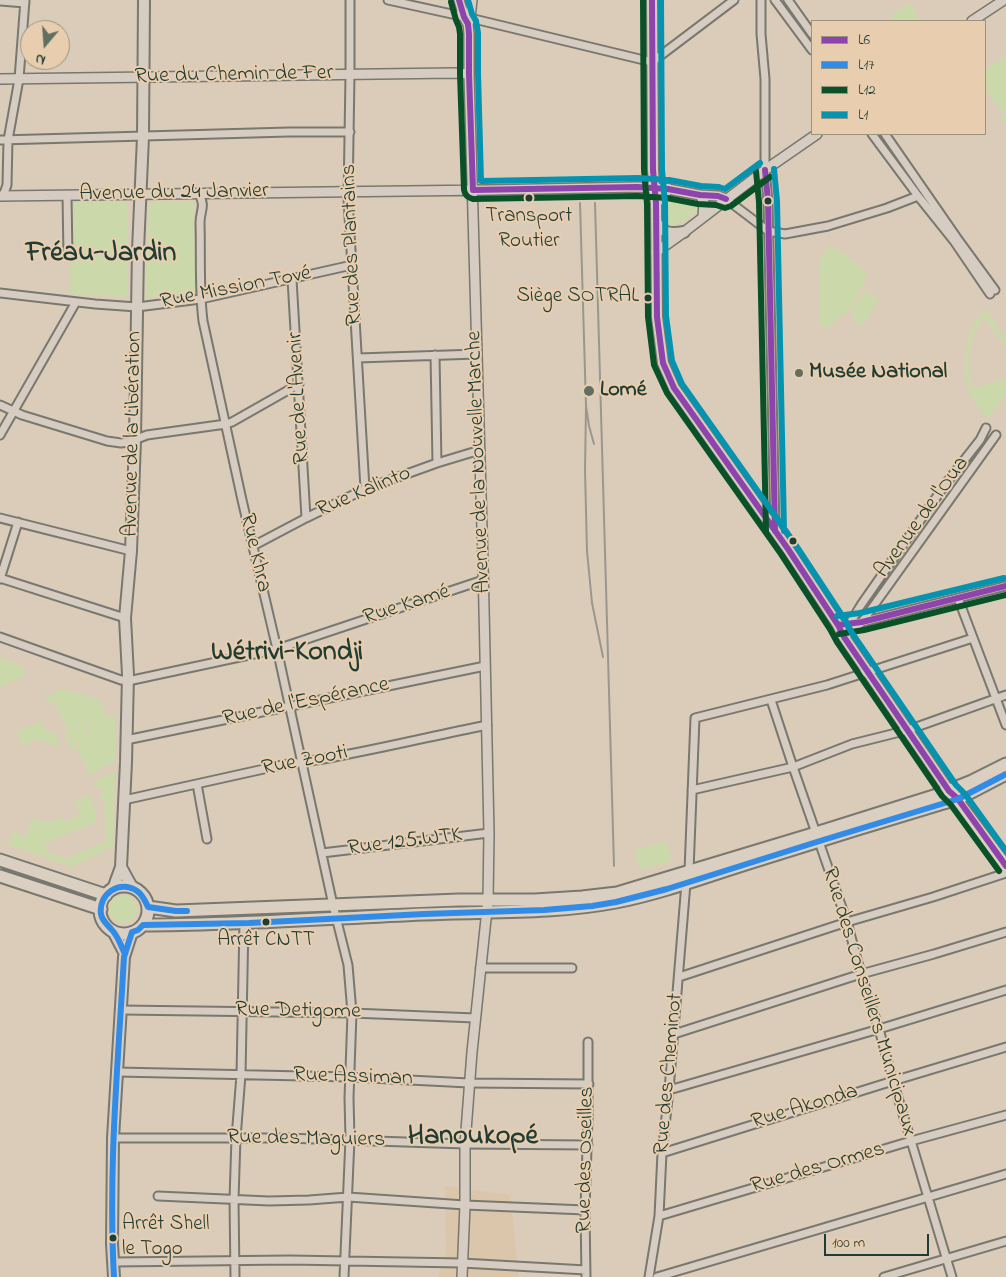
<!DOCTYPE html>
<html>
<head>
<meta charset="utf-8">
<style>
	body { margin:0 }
	#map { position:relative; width:1006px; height:1277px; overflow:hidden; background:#dbccb9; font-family:"Indie Flower",sans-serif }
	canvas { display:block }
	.legend { position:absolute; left:811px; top:20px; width:175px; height:115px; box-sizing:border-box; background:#e8ceaf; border:1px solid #98947e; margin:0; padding:6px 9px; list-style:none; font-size:15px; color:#1f3d34 }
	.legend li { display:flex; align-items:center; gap:10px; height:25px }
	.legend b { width:25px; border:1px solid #98947e }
	.north { position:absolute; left:20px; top:20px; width:50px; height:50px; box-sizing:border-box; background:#e8ceaf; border:1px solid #98947e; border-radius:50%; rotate:198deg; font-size:14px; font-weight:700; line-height:20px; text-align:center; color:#1f3d34 }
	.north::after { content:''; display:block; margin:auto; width:18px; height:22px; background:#616f63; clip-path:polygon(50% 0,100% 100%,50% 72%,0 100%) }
	.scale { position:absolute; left:824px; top:1234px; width:105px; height:22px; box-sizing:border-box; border:2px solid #1f3d34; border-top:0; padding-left:6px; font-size:15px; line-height:18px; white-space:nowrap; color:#1f3d34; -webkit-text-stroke:4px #e8ceaf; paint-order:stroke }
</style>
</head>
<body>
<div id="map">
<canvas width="1006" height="1277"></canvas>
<ul class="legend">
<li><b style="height:6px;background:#8e44ad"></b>L6</li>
<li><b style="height:6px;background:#318ce7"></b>L17</li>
<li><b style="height:6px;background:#095228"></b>L12</li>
<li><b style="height:6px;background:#0693af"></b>L1</li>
</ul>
<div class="north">N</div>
<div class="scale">100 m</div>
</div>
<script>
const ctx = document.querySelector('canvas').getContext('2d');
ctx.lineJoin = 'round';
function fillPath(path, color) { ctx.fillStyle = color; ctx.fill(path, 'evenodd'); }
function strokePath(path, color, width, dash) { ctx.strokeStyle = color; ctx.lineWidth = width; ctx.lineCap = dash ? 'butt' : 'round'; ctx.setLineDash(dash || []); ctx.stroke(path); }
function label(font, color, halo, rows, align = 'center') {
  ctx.font = font + ' "Indie Flower",sans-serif'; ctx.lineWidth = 4; ctx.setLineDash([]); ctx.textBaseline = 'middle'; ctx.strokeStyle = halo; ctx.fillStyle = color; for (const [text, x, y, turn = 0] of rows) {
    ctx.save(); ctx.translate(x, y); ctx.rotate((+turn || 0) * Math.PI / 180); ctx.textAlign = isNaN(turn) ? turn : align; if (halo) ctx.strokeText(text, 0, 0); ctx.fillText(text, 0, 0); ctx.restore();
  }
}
fillPath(new Path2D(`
	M445 1186 510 1195 519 1277H438L446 1253Z`), '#dcc6ab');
fillPath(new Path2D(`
	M912 2V8L915 9 916 18 923 21H891V15Z
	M1006 55V122L1001 121 1003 113 985 89V70Z
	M666 196 698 200 700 203 699 209C692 215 668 237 662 221 660 215 662 206 662 200Z
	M125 201 128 204 127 294 124 297 70 294 71 202Z
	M191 201 193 202 196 293 192 296 148 297 145 293 149 204 151 202Z
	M830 246 847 255 867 274 854 304 848 311 828 327 820 325 819 321V270C817 260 824 254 830 246Z
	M868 288 869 295 872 297 880 296 874 308 861 327 853 316 851 311Z
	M985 309 1006 339V347L984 317C968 339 965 364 973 389L1006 378V394L988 418C962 396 959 359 972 328 975 321 981 315 985 309Z
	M0 657 22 666 26 674 0 688Z
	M60 689 71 691 100 700 99 704 103 706V716L115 717V762L87 776 84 774 88 770 76 746 71 749 65 738 67 727 53 701 48 703 45 696 58 693 52 694ZM77 723C103 724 81 756 70 739 66 732 71 726 77 723Z
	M41 721 47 733 52 730 62 748 36 739 23 746 16 732Z
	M70 733a9 9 0 1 1 18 0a9 9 0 1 1-18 0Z
	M115 771 113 846 72 867 0 842V841L9 844 13 832 26 836 32 818 45 822H55L56 817 68 822 69 819 76 817 79 814 78 807 74 804V801L90 795 95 808V823L53 839 44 845 46 851 65 859 106 841 104 800H100L99 796 103 794 101 787 96 788 93 782Z
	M666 841 672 861 640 870 634 850Z
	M109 909a14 14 0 1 1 28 0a14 14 0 1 1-28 0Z`), '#cbd8aa');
const minor = new Path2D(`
	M350 0V75L348 199 365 489
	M388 0 470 18 652 62 734 0
	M761 0V34L765 79V170L768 201 775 531
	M775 0 812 50
	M788 0 812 34
	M0 1 25 3
	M872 134 918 196 954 241 990 294
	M885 134 957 238 995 290
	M0 140 289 132H350
	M199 194C206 207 200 210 200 223 201 256 199 289 203 321L242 500 277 649 333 905 348 965 352 1013 349 1098 350 1139 344 1277
	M3 196 7 185 8 140 19 79 25 0
	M67 196 68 256
	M726 199 768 231 785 234 828 226 887 208 918 196
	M292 279 306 518
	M0 293 95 304 137 307 201 299 352 265
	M435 355 437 463
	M358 358 477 354
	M0 405 22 415 107 441 121 443 129 442 147 435 226 424 232 422 299 384
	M0 435 76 302
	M0 518 131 551
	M253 546 306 518 365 489 437 463 480 450
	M0 578 125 618
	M0 579 18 522
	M958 598 1006 725
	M850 623 861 605 947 482 980 440 986 428
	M838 625 862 622 1006 586
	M0 637 121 680 128 681 277 649 483 580
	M844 637 862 622 996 435
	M771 700 793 767 847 922 861 974 879 1029 893 1081 952 1277
	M126 740 485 666
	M197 784 207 839
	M692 790 793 767 852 744 908 730 1006 695
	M124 800 282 765C301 762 320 760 339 756 388 747 437 735 487 725
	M322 853 489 833
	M480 968H572
	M679 977 847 922 933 897 1006 873
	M121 1010 352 1013 475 1018
	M674 1034 861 974 934 954 1006 932
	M118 1072 350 1077 469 1083 589 1084
	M669 1090 879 1029 1006 990
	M113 1138H285L465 1144 588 1145
	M662 1153 893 1081 1006 1047
	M158 1196 269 1201 309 1200 348 1197 465 1205 585 1210
	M659 1216 911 1141 1006 1115
	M114 1262 290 1260 462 1263 586 1270
	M235 1277 234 1199 236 1138 241 1075 244 922
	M586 1277 585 1210 588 1117V1042
	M649 1277 659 1216 662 1153 669 1090 686 883 689 871 695 718 827 685 973 638
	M657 1277 1006 1174
	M884 1277 1006 1241`);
const tertiary = new Path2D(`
	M459 0 464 17 468 24
	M972 21 1004 0
	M0 79 454 73 469 74
	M700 195 704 202 703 217
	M0 196 488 190 637 187 668 189 700 195 718 196 726 199
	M656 252 684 232 765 170 817 134
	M462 1277 465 1205V1144L472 1052 488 900 489 833 483 564 469 74V34L468 24 470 18 472 0`);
const secondary = new Path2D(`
	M652 0 653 170 654 188 656 203 657 317 663 363 674 388 788 549 838 625 844 637 949 791
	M656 203 668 189
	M656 221C662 234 671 234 684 232
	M121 867 132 887
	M113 889 121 867 126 762 128 675 125 618 131 551 135 440 138 250 143 137 144 0
	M113 931 125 954
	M114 1277 112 1244 113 1138 124 957 132 932`);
const trunk = new Path2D(`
	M953 795 1006 866
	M0 860 106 895
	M0 876 101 909
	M100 910a24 24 0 1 1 48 0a24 24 0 1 1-48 0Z
	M148 907 176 911 459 900H535L582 897 617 893 816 833 937 795 972 781 1006 764
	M143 925C237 925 331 918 424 914 488 911 553 914 616 902 662 893 707 876 752 862 815 842 877 823 940 804L958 799 1006 774`);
strokePath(minor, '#79786e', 11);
strokePath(tertiary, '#79786e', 12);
strokePath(secondary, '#79786e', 14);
strokePath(trunk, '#79786e', 15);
strokePath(minor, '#d6ccc1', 7);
strokePath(tertiary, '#d6ccc1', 9);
strokePath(secondary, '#d6ccc1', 10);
strokePath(trunk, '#dacfc1', 11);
strokePath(new Path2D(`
	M580 203 586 406 589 426 594 444
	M595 203 614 866
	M586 406 585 470 587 551 592 603 603 657`), '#9b978e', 2);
strokePath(new Path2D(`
	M459 0 464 17 468 24 469 34V74L473 190
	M652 0 653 170 656 203 657 317 663 363 674 388 788 549 838 625 844 637 949 791 958 799 1006 866
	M765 170 768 201 775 531
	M473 190 637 187 668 189 700 195 718 196 726 199
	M838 625 862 622 1006 586`), '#8e44ad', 6);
strokePath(new Path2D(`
	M125 954C121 946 118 936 112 930 108 925 102 921 101 914 98 894 120 879 137 891 143 895 145 901 148 907L176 911H187
	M114 1277C108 1170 118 1063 124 957L132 932 138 930 143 925 249 923 424 914 544 910 592 906 616 902 667 889 823 840 958 799 1006 774`), '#318ce7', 6);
strokePath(new Path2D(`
	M643 0 644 170 647 204 648 317 654 365 667 393 781 554 830 629 837 642 942 796 951 805 999 871
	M451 2 456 20 459 27 460 34V74L464 190C465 195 468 198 473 199L637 196 667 198 698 204 716 205 725 208 731 206 770 177
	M756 171 759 202 766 531
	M839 634 864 630 1006 595`), '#095228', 6);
strokePath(new Path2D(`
	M468 0 472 14 476 21 478 33V74L481 181 638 178 669 180 701 186 719 187 725 189 760 163
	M661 0 662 170 665 203 666 316 672 361 682 384 795 544 845 620 852 633 956 785 965 794 1006 851
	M774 169 777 201 784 531
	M837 616 860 613 1004 578`), '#0693af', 6);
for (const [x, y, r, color] of [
	[529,198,4.5,"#1f3d34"],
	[768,201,4.5,"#1f3d34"],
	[648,298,4.5,"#1f3d34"],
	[799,373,5,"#616f63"],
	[589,391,6,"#616f63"],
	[793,541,4.5,"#1f3d34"],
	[266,922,4.5,"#1f3d34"],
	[113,1238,4.5,"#1f3d34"]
]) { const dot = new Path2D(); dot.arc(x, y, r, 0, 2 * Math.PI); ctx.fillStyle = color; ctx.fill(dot); strokePath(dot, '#e8ceaf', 2); }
label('21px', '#1f3d34', '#e8ceaf', [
	["Transport",529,218],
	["Routier",529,243],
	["Siège SOTRAL",639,298,"right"],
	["Arrêt CNTT",266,942],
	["Arrêt Shell",122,1226,"left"],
	["le Togo",122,1251,"left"]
]);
label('22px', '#1f3d34', '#e8ceaf', [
	["Rue du Chemin de Fer",234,76,-1],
	["Avenue du 24 Janvier",174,194,-1],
	["Rue des Plantains",353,245,-92],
	["Rue Mission Tové",236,289,-11],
	["Rue de L'Avenir",300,398,-93],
	["Avenue de la Libération",134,434,-89],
	["Avenue de la Nouvelle Marche",480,462,-92],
	["Rue Kalinto",364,493,-23],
	["Avenue de l'Oua",923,518,-54],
	["Rue Khra",254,553,77],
	["Rue Kamé",407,606,-18],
	["Rue de l'Espérance",306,703,-12],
	["Rue Zooti",305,762,-11],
	["Rue 125.WTK",405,843,-7],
	["Rue des Conseillers Municipaux",868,1002,73],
	["Rue Detigome",298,1012,1],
	["Rue des Cheminot",670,1074,-85],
	["Rue Assiman",353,1078,2],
	["Rue Akonda",805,1108,-17],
	["Rue des Maguiers",306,1140,1],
	["Rue des Oseilles",587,1160,-89],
	["Rue des Ormes",818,1169,-16]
]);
label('bold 22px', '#1f3d34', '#e8ceaf', [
	["Musée National",809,373],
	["Lomé",600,391]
], 'left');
label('bold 28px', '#1f3d34', '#e8ceaf', [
	["Fréau-Jardin",101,255],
	["Wétrivi-Kondji",287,654],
	["Hanoukopé",473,1138]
]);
</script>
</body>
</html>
